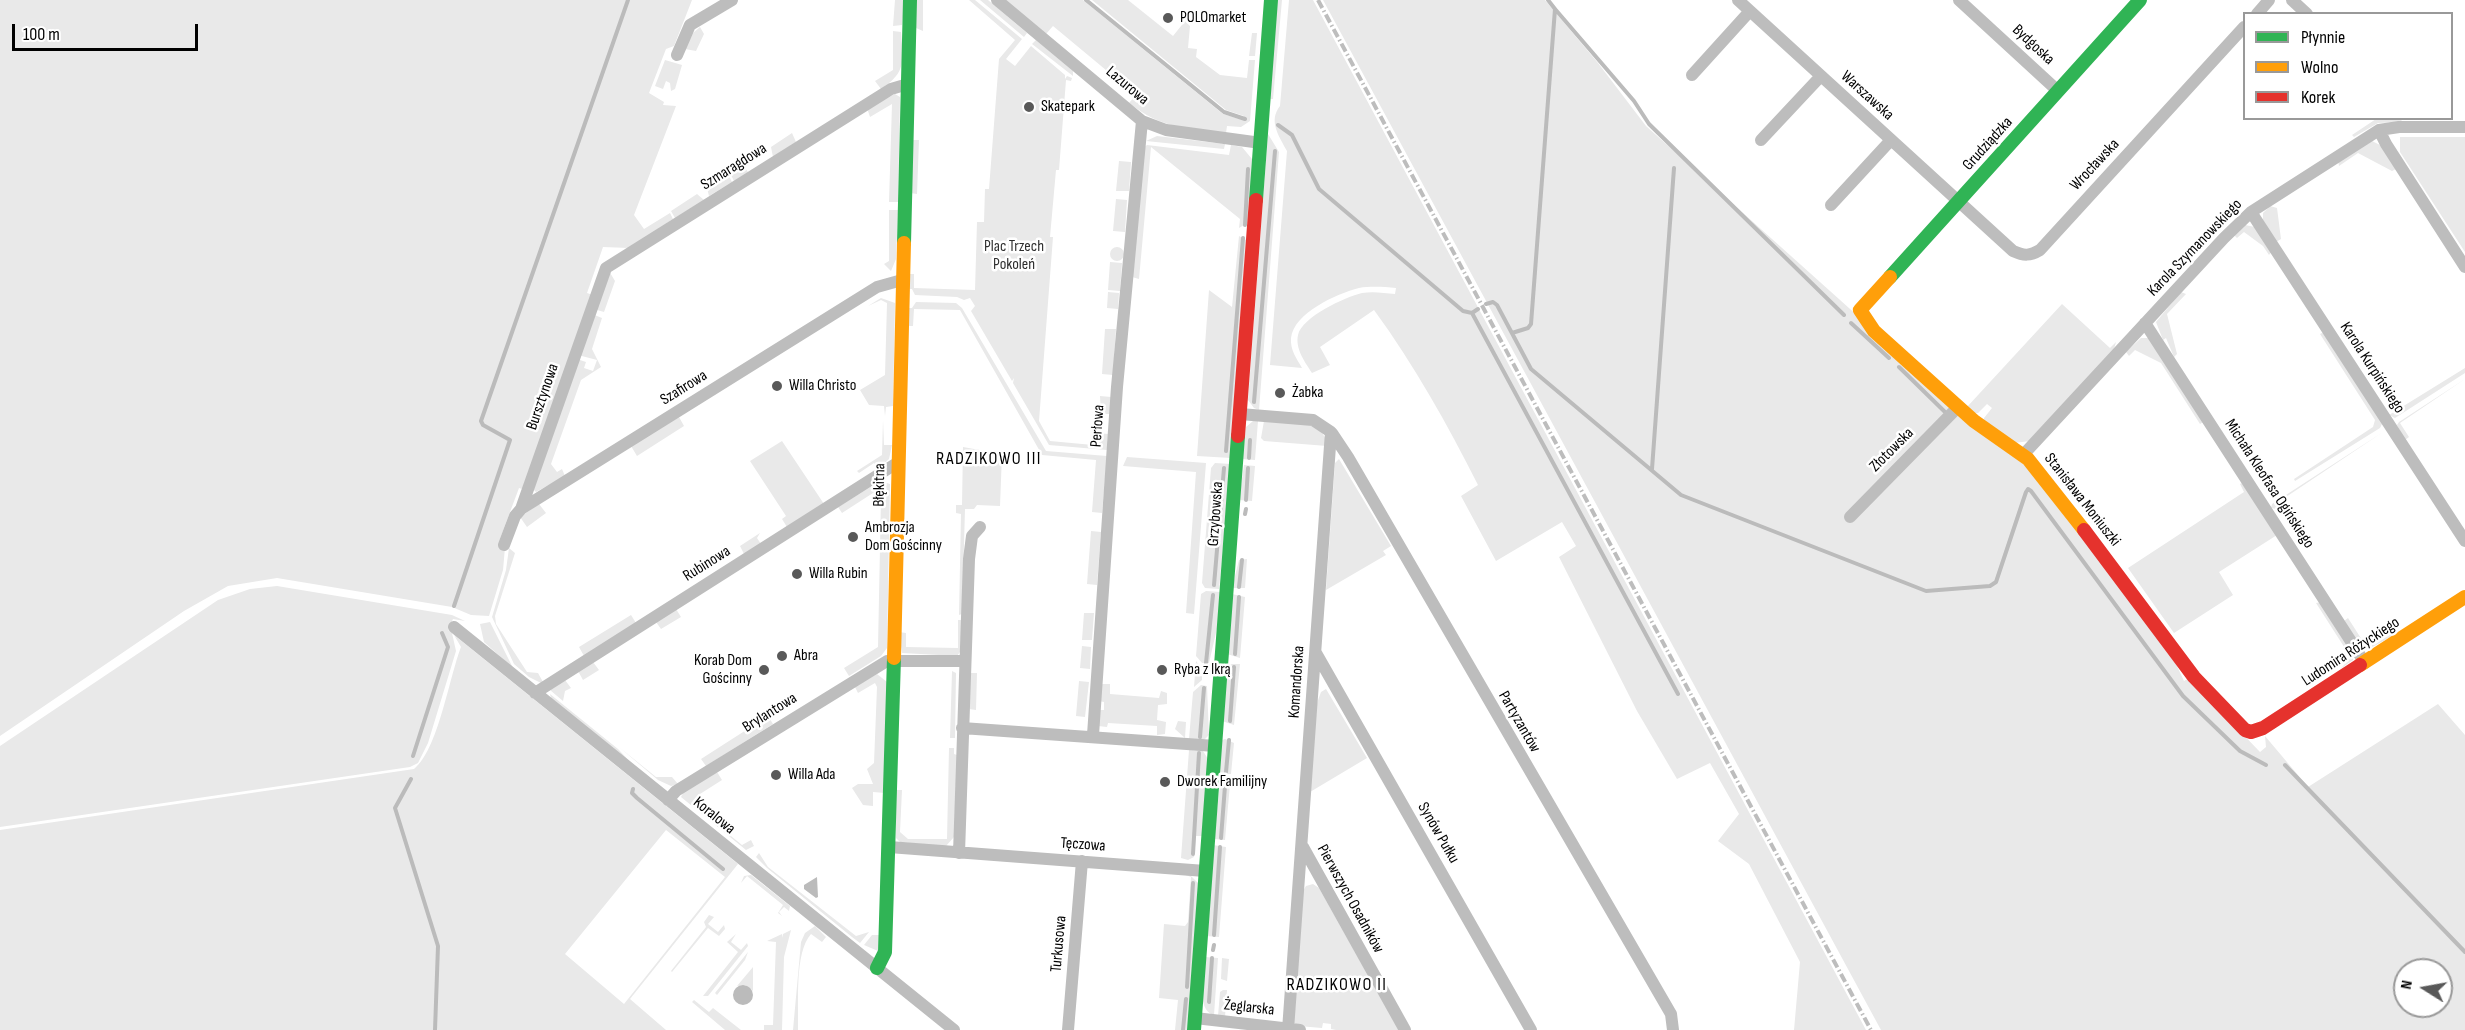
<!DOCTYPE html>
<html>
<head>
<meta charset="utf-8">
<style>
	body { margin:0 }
	#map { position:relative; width:2465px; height:1030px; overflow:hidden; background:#fff; font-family:"Sofia Sans Condensed",sans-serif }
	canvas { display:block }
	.legend { position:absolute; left:2243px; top:12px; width:210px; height:108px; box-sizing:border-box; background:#fff; border:2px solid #999; margin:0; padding:8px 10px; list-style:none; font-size:18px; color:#000 }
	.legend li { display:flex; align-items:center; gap:12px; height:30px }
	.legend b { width:30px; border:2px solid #999 }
	.north { position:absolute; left:2393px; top:958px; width:60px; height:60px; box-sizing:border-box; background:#fff; border:2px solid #999; border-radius:50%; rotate:281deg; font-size:16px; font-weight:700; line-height:24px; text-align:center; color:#000 }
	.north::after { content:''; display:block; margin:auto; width:21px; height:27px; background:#595959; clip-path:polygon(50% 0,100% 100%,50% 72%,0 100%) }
	.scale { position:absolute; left:12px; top:24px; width:186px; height:27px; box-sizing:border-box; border:3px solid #000; border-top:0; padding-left:8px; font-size:18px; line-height:21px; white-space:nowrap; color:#000; -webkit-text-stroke:4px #fff; paint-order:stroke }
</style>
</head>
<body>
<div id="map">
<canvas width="2465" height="1030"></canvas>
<ul class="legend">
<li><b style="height:8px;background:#30b455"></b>Płynnie</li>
<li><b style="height:8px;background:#ff9f0a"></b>Wolno</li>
<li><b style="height:8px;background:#e5322d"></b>Korek</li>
</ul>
<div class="north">N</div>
<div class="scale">100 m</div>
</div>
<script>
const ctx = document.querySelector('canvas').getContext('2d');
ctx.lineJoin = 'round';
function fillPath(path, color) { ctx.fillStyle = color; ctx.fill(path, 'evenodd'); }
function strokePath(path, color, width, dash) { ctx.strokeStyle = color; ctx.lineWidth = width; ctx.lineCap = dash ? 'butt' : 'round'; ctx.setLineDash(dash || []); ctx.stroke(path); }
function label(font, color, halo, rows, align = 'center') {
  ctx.font = font + ' "Sofia Sans Condensed",sans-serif'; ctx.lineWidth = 5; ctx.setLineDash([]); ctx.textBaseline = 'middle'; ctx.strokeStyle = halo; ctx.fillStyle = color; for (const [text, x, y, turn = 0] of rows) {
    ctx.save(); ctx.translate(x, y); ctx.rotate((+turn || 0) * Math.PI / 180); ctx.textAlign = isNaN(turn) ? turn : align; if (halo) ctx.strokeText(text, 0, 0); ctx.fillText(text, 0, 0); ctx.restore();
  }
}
fillPath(new Path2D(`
	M0 0H692L674 46 666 49 649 93 664 102 663 105 676 106 634 215 644 229 670 213 673 219 629 248 603 247 587 293 593 295 525 490 519 488 498 544 505 547 503 570 489 616 471 615 452 607 277 578 228 586 184 611 0 736Z
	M895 0H905L902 25 893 26Z
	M916 0H923V31L916 28Z
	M969 0H975L1022 39 1006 59 1015 66 1031 46 1065 75V79L1067 76 1072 78 1071 81 1066 80 1059 170H1056L1050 237H1053L1039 421 1050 441 1093 445 1097 442 1098 433 1108 434 1107 450 1049 445 1013 383 1014 378 1012 381 971 311 975 306 970 298 964 300 957 297 915 295 912 289H907V274H914V288L975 290 977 222H984L985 189H989L999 59 1015 40Z
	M980 0H988L1027 33 1024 37Z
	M1005 0H1083L1223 114 1243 120 1244 116 1226 110 1092 0H1128L1173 36 1185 21 1190 26 1188 48 1197 49 1196 57 1220 75 1247 78 1249 60H1255L1250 121 1241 127 1227 126 1226 133C1186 128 1162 129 1129 103L1136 95 1053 26 1046 34Z
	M1277 0H1282L1273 99H1270Z
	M1289 0H1313L1866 1030H1794L1800 962 1749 864 1718 841 1739 814 1710 763 1677 779 1637 711 1559 557 1576 546 1562 522 1496 561 1461 496 1478 485C1447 424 1415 366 1374 310L1320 347 1330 365 1312 373C1305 362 1295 349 1298 335 1302 317 1345 297 1362 293 1373 291 1384 293 1395 294L1396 288C1384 287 1371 286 1359 288 1336 294 1294 313 1291 338 1290 350 1297 359 1302 368L1270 365 1287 151C1279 136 1268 121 1280 106Z
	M1323 0H1545L1598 63 1646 126 2043 482 2176 664 2184 681 2189 678 2260 752 2266 747 2265 736 2308 787 2438 704 2465 735V1030H1881ZM2405 970H2441V1006H2405Z
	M700 27 704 34 696 51 685 49 693 33Z
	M893 31 901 32C903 60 907 72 881 89L875 81 893 70Z
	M1252 33H1257L1255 56H1249Z
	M1036 40 1073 71V76L1032 44Z
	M665 60 682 65 675 89 671 91 670 83 666 81 663 89 655 86Z
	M895 94 900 97 898 202H889L892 104 870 117 867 108Z
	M2376 119H2403L2400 122 2378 123 2354 137 2352 135Z
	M792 133 796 142 773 157 771 147Z
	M1268 134 1279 152 1259 410 1254 408 1248 400Z
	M1157 136 1225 144 1224 149 1146 141Z
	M2400 137H2465V252L2400 152Z
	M912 140H919L917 194 910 193Z
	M2372 141 2382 146 2396 169 2392 171 2358 153 2339 166 2338 161Z
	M1147 145 1229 155 1231 145 1242 147 1252 159 1249 222 1239 228 1240 219 1151 147 1139 279 1132 277 1143 148Z
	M1119 161 1131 162 1129 191H1116Z
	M743 165 748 172 734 181 730 173Z
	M728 174 732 182 709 196 707 188Z
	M697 194 704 200 675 218 671 211Z
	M1116 199 1127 200 1125 232 1113 231Z
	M2270 206 2277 208 2281 239 2276 242 2263 220V213Z
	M889 210H898L896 259 891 271 884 264 889 261Z
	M2245 225 2255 227 2272 251 2269 255 2263 246 2244 232 2237 238 2234 235Z
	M1239 236 1246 240 1231 458 1197 456 1209 290 1232 307Z
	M1110 254a7 7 0 1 1 14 0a7 7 0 1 1-14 0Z
	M1110 262 1122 263 1120 291 1108 290Z
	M609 271 615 281 604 312 594 309Z
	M1108 292 1119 293 1118 309 1107 308Z
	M2181 292 2186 294 2167 314 2177 354 2174 357 2166 338 2163 340 2156 322Z
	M881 298 895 303 893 406 886 407 885 416 884 406 869 405 860 390 885 375 887 303 881 300 868 306Z
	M916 302 956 303 962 308 1046 451 1107 456 1102 513 1092 512 1096 460 1042 455 960 310 914 309 913 326H906V308H912Z
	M2062 304 2110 348 2116 342 2114 349 2030 441 2014 443 1984 425V418L1992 408 1987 404 1978 413H1972L1967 407Z
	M592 314 602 318 592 349 601 367 581 380 551 464 557 472 562 469 565 476 536 492 533 489 577 359 586 362 584 368 593 371 597 360 578 355Z
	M1105 329H1116L1113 375 1102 374Z
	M2324 332 2383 422 2380 428 2295 481 2294 479 2373 427 2375 420 2320 334Z
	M2141 338H2149L2205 421 2200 424 2161 363 2135 350 2129 356 2126 352Z
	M2465 368V373L2395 418 2389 415Z
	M2465 379 2400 423 2409 437 2405 440 2397 425 2399 422Z
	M1100 396 1111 397 1110 414H1101Z
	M679 417 684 426 637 456 631 446Z
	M883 420 884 445H892L889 459 878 469 874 463 859 473 857 471 882 455Z
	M1253 421H1258L1255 460 1242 459 1246 427Z
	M1264 421C1285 423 1325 417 1327 446L1264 441 1261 438Z
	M2383 432 2280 501 2277 509 2271 508 2272 504Z
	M782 441 824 504 787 527 782 519 786 516 750 461Z
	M963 447 1002 454 1000 506 977 505 974 509H965L962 614 959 615 961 514 956 513V505H962Z
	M1127 457 1206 463 1194 614 1186 613 1196 472 1123 466Z
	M1339 459 1391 546 1383 551 1386 555 1326 590 1335 463Z
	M1215 463 1231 464 1219 589 1205 588 1202 583 1211 468Z
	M1244 465 1255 466 1252 501 1239 500Z
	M880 481 890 484 887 648 881 656 849 676 844 668 878 647 881 497 873 493 842 513 838 507Z
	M2244 482 2277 535 2219 572 2233 595 2174 633 2128 568 2244 492 2240 484Z
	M539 504 546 513 527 527 520 517Z
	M1091 531 1101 532 1097 585 1087 584Z
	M760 533 757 538 761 544 744 554 740 546Z
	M509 548 515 553 495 616 496 624 527 672 538 673 543 682 541 683 529 677 514 664 492 617 506 570Z
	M1247 559 1245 588H1232L1239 560Z
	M277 586 452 615 465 621 453 619 448 630 452 633 456 651 428 743 418 763 410 767 0 827V746L218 600 250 589Z
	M1206 591 1221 592 1218 624 1209 663H1202L1196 656 1201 594Z
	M1232 594 1245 597 1240 658 1227 654Z
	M2321 602 2353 654V660L2340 669 2346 663 2348 653 2316 603Z
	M676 609 681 617 661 629 656 622Z
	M1084 613H1094L1092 640H1082Z
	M631 615 636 623 584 656 579 647Z
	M2348 618 2364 643 2374 645 2394 632 2396 634 2367 650 2360 647 2344 621Z
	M958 620H962L960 652 957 656 902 653 899 632 906 633V647L958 648Z
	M490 622 513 668 484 642 480 624Z
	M454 635 738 864 630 999 666 1030H0V830L414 769C438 750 449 678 461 647ZM666 830 725 877 624 1004 565 954Z
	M1082 646 1091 647 1090 669 1080 668Z
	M1196 661 1202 669V680L1194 687Z
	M593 662 599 670 583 680 578 671Z
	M1232 664H1240L1234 725 1222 721 1226 666Z
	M952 671 956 673 955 738H950Z
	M969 673H977L976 710 969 709Z
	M877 674 887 682 885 793 873 792V806L863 805 852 788 858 784H873L867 769 874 763 877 687 875 683 858 693 855 687Z
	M565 680 571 688 565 691 563 701 550 690Z
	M1079 681 1089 682 1085 717 1076 716Z
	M1102 684H1110V694L1159 698 1161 691 1167 693V704L1158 705 1157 720 1166 722 1165 734 1157 735V726L1108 723 1107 727 1098 726 1099 710H1104V702L1099 701Z
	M1201 685 1207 686 1209 735 1204 740 1189 739 1193 692Z
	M1326 689 1367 758 1310 792 1317 703 1321 692Z
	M550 694 618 749 633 765 551 698Z
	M768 716 773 724 706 766 701 759Z
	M1178 721 1186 722 1185 738 1175 729Z
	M1225 739 1234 743 1231 774H1218L1220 741Z
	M619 747 656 777H672L678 784 671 786 658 780Z
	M949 748H954V754L957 755 954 837 946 846 900 842 896 838V790H902L900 832 908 839H947Z
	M1189 750 1203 751 1208 759 1202 836H1196L1194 857 1188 860 1181 858Z
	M717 772 722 780 700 794 699 810 742 845 751 840 754 846 746 850 681 797 683 793Z
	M1220 783 1230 784 1225 840 1214 839Z
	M1213 845 1226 847 1219 937 1206 936Z
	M759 853 768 867 856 936 869 932 860 943 852 937 767 868 756 857Z
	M1183 874 1190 875 1198 883 1188 1030H1175L1178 1000 1159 998 1164 924 1185 926 1188 922 1191 877Z
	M751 875 790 906 789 911 784 907 779 912 782 916 778 913 783 905 747 876 741 883 744 876Z
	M1313 884 1319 888 1399 1030H1336L1331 1029V1024L1323 1023 1322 1028 1298 1026 1294 1023 1303 891 1306 886Z
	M709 915 714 917 708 924 718 932 724 925 725 929 719 936 708 928 672 972 671 971 706 927 704 922Z
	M815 926 826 937 822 942 811 934C794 953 799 1004 798 1030H793L801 942 805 933Z
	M791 930 784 957 782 1030H764V1025H773L776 942 767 941 782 934V938L783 934Z
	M736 934 731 942 741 950 747 943 748 946 708 996H703L738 952 727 942Z
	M872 935H881L878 951 864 945Z
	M748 952 745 960 717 995 715 993Z
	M1205 957 1218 958 1214 1015C1195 1010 1204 973 1205 957Z
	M1222 958 1229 959 1227 981 1221 979Z
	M753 967V991L746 985 737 986Z
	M1223 990H1227L1225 1017 1218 1016 1220 992Z
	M694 1000 709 1012 713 1008 741 1030H725L692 1002Z`), '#e9e9e9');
fillPath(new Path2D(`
	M817 877 818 897 816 898 804 889V885Z
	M733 995a10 10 0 1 1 20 0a10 10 0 1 1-20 0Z`), '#bbb');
strokePath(new Path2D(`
	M1086 0 1224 112 1245 119
	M1555 9 1634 101 1649 124 1844 315
	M1278 125 1292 135 1319 189 1463 311 1472 313 1478 309
	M1245 225 1248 169
	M1486 304 1493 302 1497 305 1531 369 1681 495 1926 591 1990 586 1996 582 2026 492 2028 489 2031 491 2183 696 2240 751 2266 765
	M1472 313 1678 694
	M1851 323 1889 358
	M1512 333 1528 328 1531 324 1555 9 1548 0
	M1899 367 1945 412
	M1254 402 1275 151
	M1226 451 1243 238
	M1249 458 1250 440
	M1652 469 1674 168
	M1246 500 1248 468
	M1245 514 1246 509
	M1214 585 1224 468
	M1239 587 1242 560
	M454 606 510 440 483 425 481 421 628 0
	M1235 654 1239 597
	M1206 663 1213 595
	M1230 721 1234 667
	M1200 737 1204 688
	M413 756 448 647 442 633
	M2285 765 2465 952
	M1226 772 1229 740
	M411 779 395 808 438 946 435 1030
	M633 789 632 793 637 798 723 869
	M1221 838 1225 786
	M1193 854 1199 753
	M1214 935 1220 847
	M1213 950 1214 945
	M1187 987 1193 883
	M1209 1002 1212 958
	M1183 1030 1186 999`), '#bbb', 4);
strokePath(new Path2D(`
	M997 0 1142 121 1166 130 1261 143
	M1738 0 2013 251C2024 256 2030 256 2040 250L2244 27
	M1959 0 2058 91
	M2292 0 2307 14
	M2257 14 2269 0
	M677 55 690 25 732 0
	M1692 75 1750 11
	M2379 130 2386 144 2465 267
	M1761 140 1820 77
	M1831 205 1891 140
	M2251 212 2465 541
	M2145 323 2365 663
	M1240 414 1313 420 1331 432 1288 1030
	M1332 433 1348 457 1671 1014 1673 1030
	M2024 454 2224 238 2251 212 2379 130 2399 127H2465
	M521 509 606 268 891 89 908 84
	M1850 517 1958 407
	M504 545 515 516 521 509 877 287 902 280
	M454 627 954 1030
	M1316 653 1531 1030
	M535 693 897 463
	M962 728 1215 746
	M1093 735 1117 387 1142 121
	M668 800 676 791 887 661H965
	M889 847 1205 871
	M1303 847 1405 1030
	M959 853 969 559 972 536 980 527
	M1195 1018 1300 1030
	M1068 1030 1082 861`), '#bdbdbd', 12);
strokePath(new Path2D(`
	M1256 200 1271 0
	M904 243 910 0
	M1890 277 2140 0
	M877 968 885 952 894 658
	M1194 1030 1238 436`), '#30b455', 14);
strokePath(new Path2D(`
	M1890 277 1860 310 1874 331 1974 421 2028 459 2084 530
	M894 658 904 243
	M2360 665 2465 597`), '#ff9f0a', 14);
strokePath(new Path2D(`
	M1238 436 1256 200
	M2084 530 2194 677 2245 730 2251 732 2263 728 2360 665`), '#e5322d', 14);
strokePath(new Path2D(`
	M1318 0 1871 1030`), '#bdbdbd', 4, [9, 3, 1.5, 3]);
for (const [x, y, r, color] of [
	[1168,18,6,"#595959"],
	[1029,107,6,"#595959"],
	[777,386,6,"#595959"],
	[1280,393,6,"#595959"],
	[853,537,6,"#595959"],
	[797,574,6,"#595959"],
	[782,656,6,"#595959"],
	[764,670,6,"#595959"],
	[1162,670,6,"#595959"],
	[776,775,6,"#595959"],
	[1165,782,6,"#595959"]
]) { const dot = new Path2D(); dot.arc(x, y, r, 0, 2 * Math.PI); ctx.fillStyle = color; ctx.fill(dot); strokePath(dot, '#fff', 2); }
label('16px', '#000', '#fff', [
	["POLOmarket",1180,18],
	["Skatepark",1041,107],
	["Willa Christo",789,386],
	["Żabka",1292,393],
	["Ambrozja",865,528],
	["Dom Gościnny",865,546],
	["Willa Rubin",809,574],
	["Abra",794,656],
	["Korab Dom",752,661,"right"],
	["Gościnny",752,679,"right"],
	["Ryba z Ikrą",1174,670],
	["Willa Ada",788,775],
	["Dworek Familijny",1177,782]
], 'left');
label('16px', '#000', '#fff', [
	["Bydgoska",2033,45,43],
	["Lazurowa",1127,86,40],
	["Warszawska",1867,96,42],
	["Grudziądzka",1988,144,-48],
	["Wrocławska",2095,165,-47],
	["Szmaragdowa",734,167,-32],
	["Karola Szymanowskiego",2195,248,-46],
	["Karola Kurpińskiego",2372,368,57],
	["Szafirowa",684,388,-32],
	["Bursztynowa",543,397,-71],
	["Perłowa",1098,426,-86],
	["Złotowska",1892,450,-45],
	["Michała Kleofasa Ogińskiego",2269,484,57],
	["Błękitna",880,485,-89],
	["Stanisława Moniuszki",2082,500,52],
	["Grzybowska",1216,514,-86],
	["Rubinowa",707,564,-32],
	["Ludomira Różyckiego",2351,652,-33],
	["Komandorska",1297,682,-86],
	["Brylantowa",770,713,-32],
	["Partyzantów",1519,722,60],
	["Koralowa",714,816,39],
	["Synów Pułku",1438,833,60],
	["Tęczowa",1083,845,4],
	["Pierwszych Osadników",1350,899,61],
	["Turkusowa",1059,944,-85],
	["Żeglarska",1249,1008,6]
]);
label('16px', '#2e2e2e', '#fff', [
	["Plac Trzech",1014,247],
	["Pokoleń",1014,265]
]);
ctx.letterSpacing = '1.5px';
label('18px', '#000', '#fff', [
	["RADZIKOWO III",989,459],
	["RADZIKOWO II",1337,985]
]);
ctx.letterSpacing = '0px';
</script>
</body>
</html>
